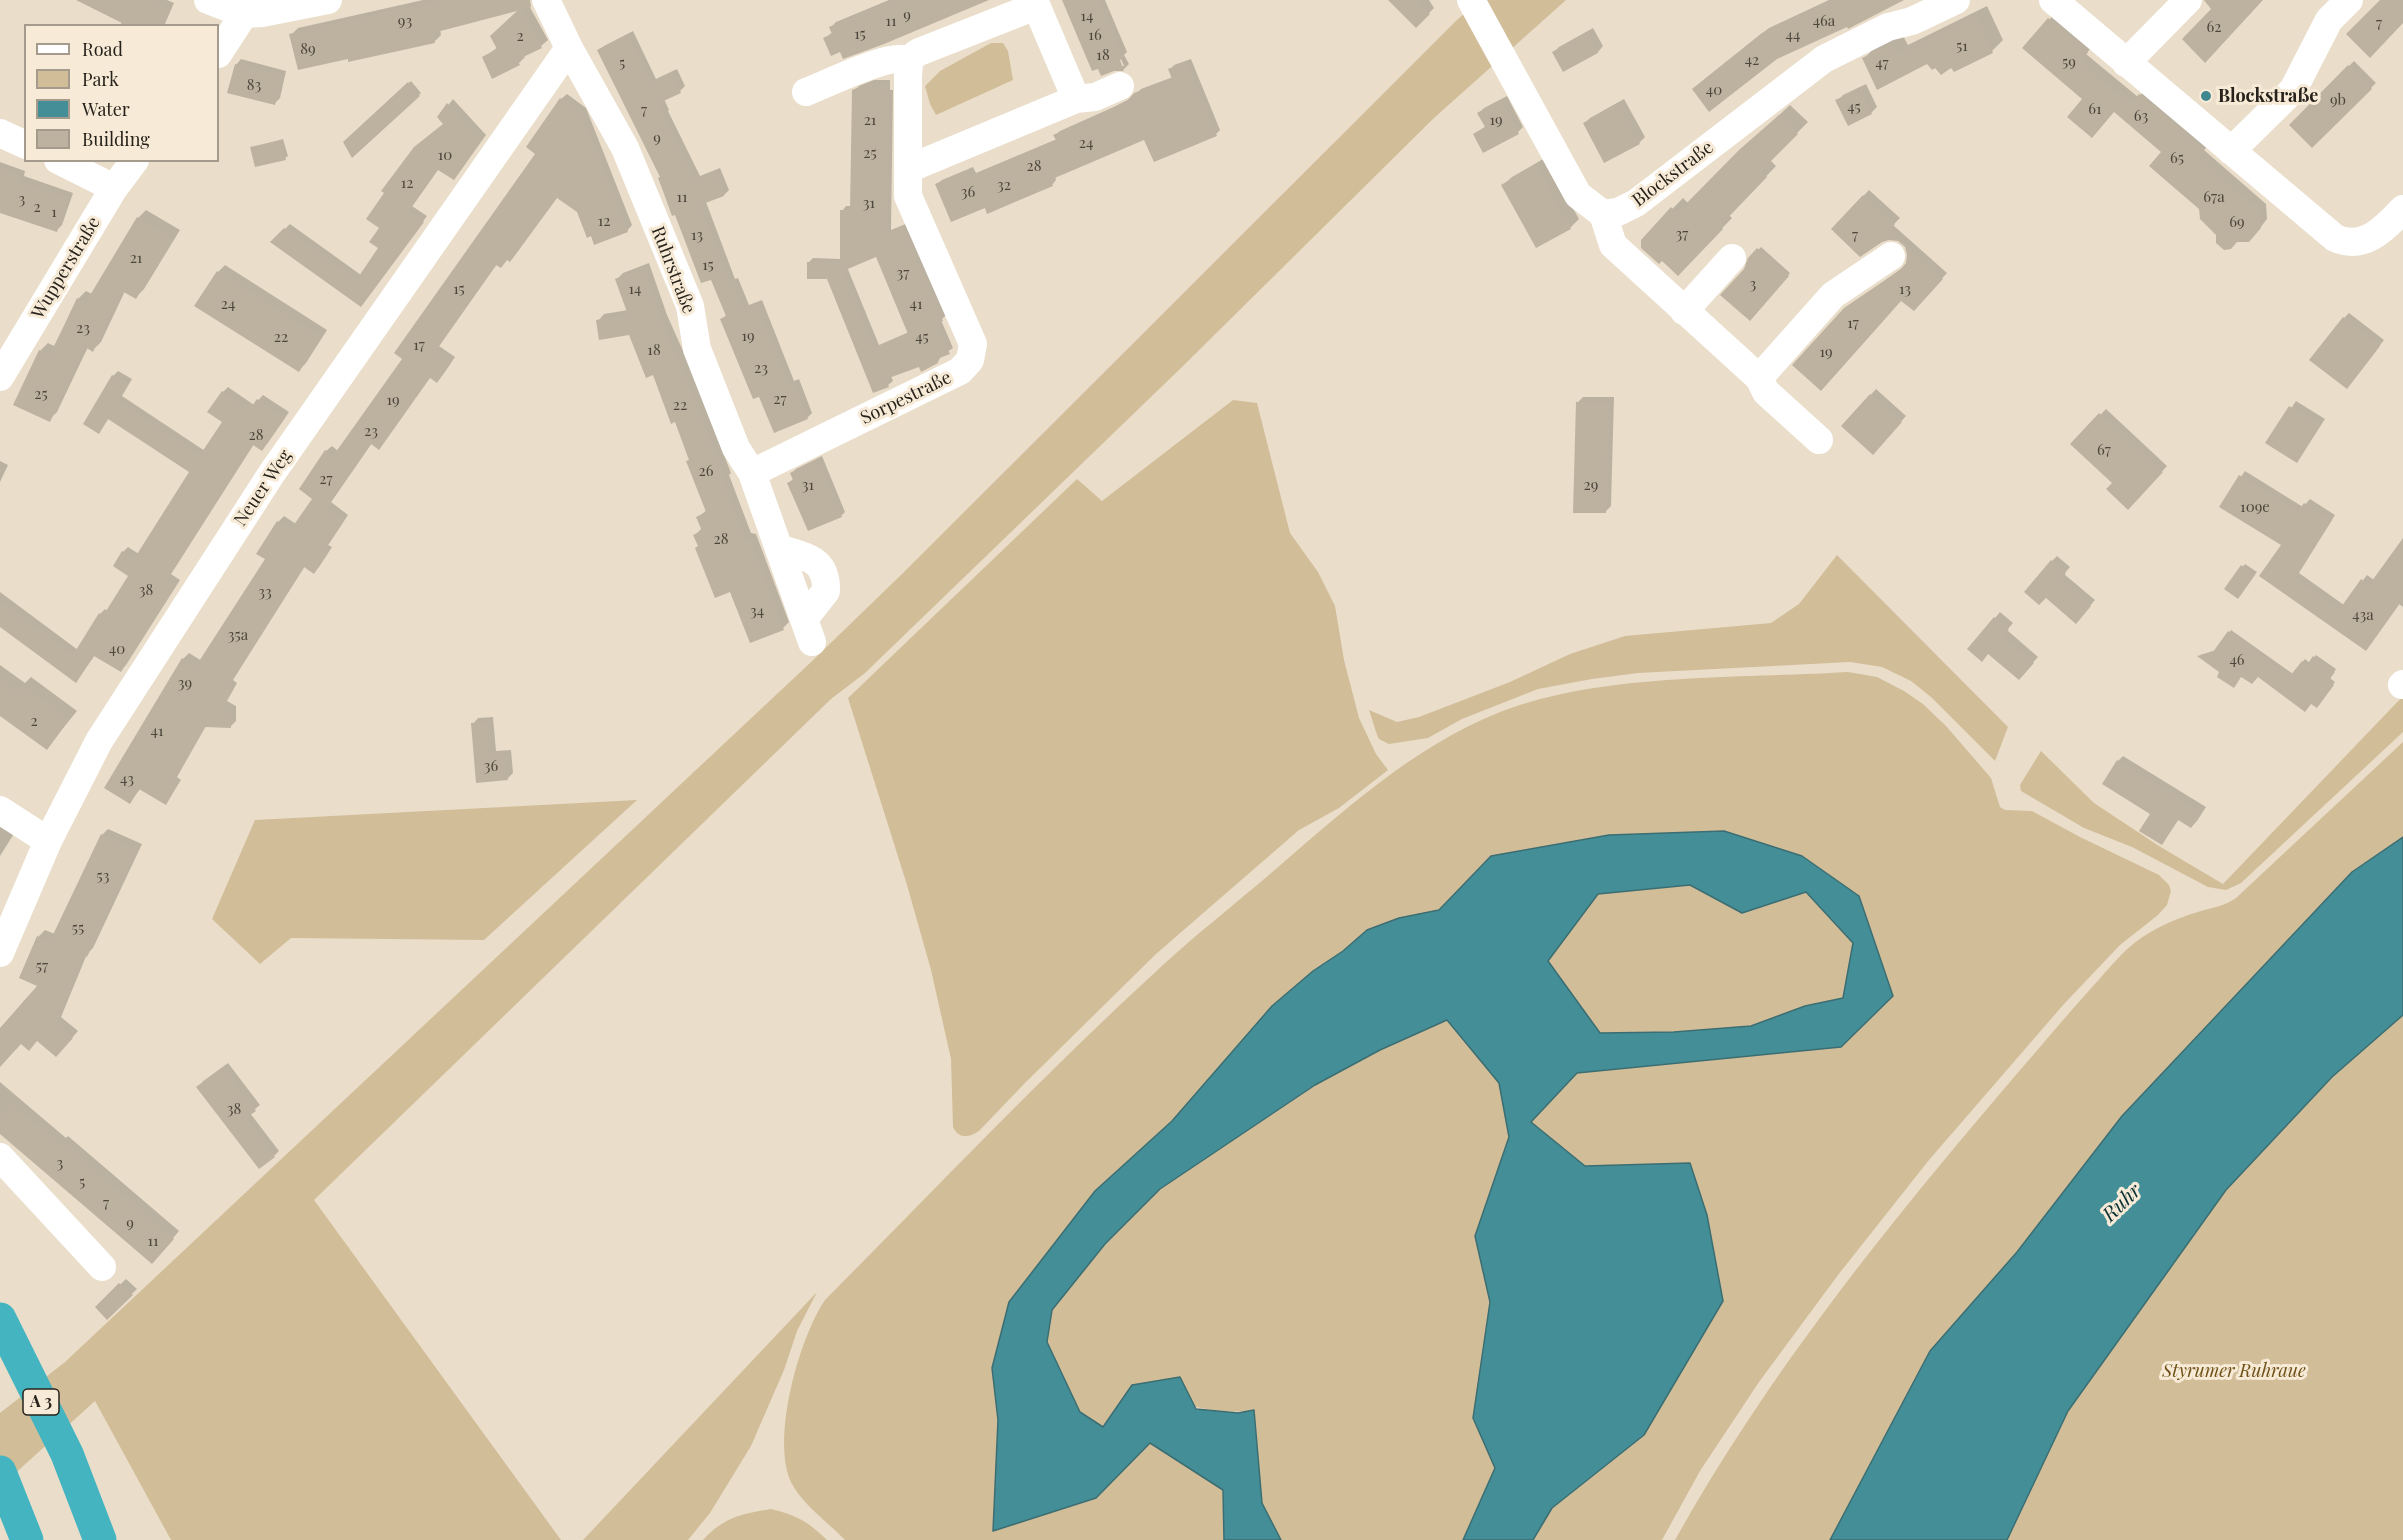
<!DOCTYPE html>
<html>
<head>
<meta charset="utf-8">
<style>
	body { margin:0 }
	#map { position:relative; width:2403px; height:1540px; overflow:hidden; background:#eadeca; font-family:"Playfair Display",serif }
	canvas { display:block }
	.legend { position:absolute; left:24px; top:24px; width:195px; height:138px; box-sizing:border-box; background:#f7ebd7; border:2px solid #a49b8c; margin:0; padding:8px 10px; list-style:none; font-size:18px; color:#27221b }
	.legend li { display:flex; align-items:center; gap:12px; height:30px }
	.legend b { width:30px; border:2px solid #a49b8c }
</style>
</head>
<body>
<div id="map">
<canvas width="2403" height="1540"></canvas>
<ul class="legend">
<li><b style="height:8px;background:#fff"></b>Road</li>
<li><b style="height:16px;background:#d2bd99"></b>Park</li>
<li><b style="height:16px;background:#448f97"></b>Water</li>
<li><b style="height:16px;background:#bdb29f"></b>Building</li>
</ul>
</div>
<script>
const ctx = document.querySelector('canvas').getContext('2d');
ctx.lineJoin = 'round';
function fillPath(path, color) { ctx.fillStyle = color; ctx.fill(path, 'evenodd'); }
function strokePath(path, color, width, dash) { ctx.strokeStyle = color; ctx.lineWidth = width; ctx.lineCap = dash ? 'butt' : 'round'; ctx.setLineDash(dash || []); ctx.stroke(path); }
function label(font, color, halo, rows, align = 'center') {
  ctx.font = font + ' "Playfair Display",serif'; ctx.lineWidth = 6; ctx.setLineDash([]); ctx.textBaseline = 'middle'; ctx.strokeStyle = halo; ctx.fillStyle = color; for (const [text, x, y, turn = 0] of rows) {
    ctx.save(); ctx.translate(x, y); ctx.rotate((+turn || 0) * Math.PI / 180); ctx.textAlign = isNaN(turn) ? turn : align; if (halo) ctx.strokeText(text, 0, 0); ctx.fillText(text, 0, 0); ctx.restore();
  }
}
fillPath(new Path2D(`
	M1480 0H1566L1434 118 1182 367 865 673 831 699 314 1200 561 1540H171L95 1401 0 1487V1413L65 1362 810 663 902 574 1458 19Z
	M991 43H1003L1008 51 1013 80 936 115 930 104 925 86 940 71Z
	M1233 400 1257 403 1290 533 1318 572 1335 606 1344 660 1359 718 1376 754 1388 770 1339 808 1299 830 1156 954 1024 1084 979 1131C970 1137 959 1140 953 1127L951 1059 931 970 907 885 848 698 1077 479 1102 501Z
	M1837 555 2008 727 1995 761 1931 697 1911 681 1882 667 1850 662 1638 673 1592 679 1538 689 1462 719 1428 738 1389 744 1379 739 1377 735 1369 710 1397 722 1419 717 1510 682 1570 654 1625 636 1771 623 1799 604Z
	M1848 672 1877 677 1904 691 1923 704 1946 726 1991 778 2000 807 2005 810 2032 811 2080 837 2159 875 2169 885 2171 891 2167 905 2158 915 2120 945 2064 1004 1929 1160 1838 1275 1759 1382 1700 1471 1662 1540H1533L1552 1508 1644 1435 1723 1302 1707 1215 1690 1163 1585 1166 1531 1122 1577 1073 1841 1047 1859 896 1491 856 1439 910 1399 918 1367 930 1220 1067 1172 1121 1095 1191 992 1368 998 1420 993 1531 1096 1498 1150 1443 1223 1490 1224 1540H845C828 1522 804 1506 792 1484 770 1441 799 1338 825 1300 937 1187 1047 1071 1164 964 1198 933 1235 904 1270 874 1340 814 1412 747 1500 712 1605 672 1737 679 1848 672Z
	M2403 696V732L2241 883 2226 890 2208 887 2132 847 2084 828 2021 791 2020 785 2041 751 2094 803 2159 846 2223 884Z
	M2403 742V837L2352 872 2122 1116 2017 1252 1930 1351 1830 1540H1675C1769 1372 1890 1222 2015 1076 2041 1046 2066 1016 2093 986 2108 970 2122 951 2141 938 2157 927 2180 917 2198 912 2213 907 2223 907 2236 898Z
	M637 800 484 940 291 938 260 964 212 919 255 820Z
	M1690 885 1742 913 1806 892 1853 943 1843 998 1805 1006 1751 1026 1675 1032 1600 1033 1548 961 1598 894Z
	M2403 919V1540H1946Z
	M1448 1020 1499 1083 1509 1137 1475 1236 1490 1302 1473 1418 1495 1468 1463 1540H1281L1262 1503 1254 1410C1210 1417 1172 1400 1132 1385L1103 1427 1080 1412 1047 1342 1052 1310 1105 1244 1160 1189 1315 1085 1380 1050Z
	M817 1292 797 1331 784 1370 751 1446 710 1513 688 1540H583Z
	M771 1509C796 1515 809 1522 827 1540H703C724 1517 741 1514 771 1509Z`), '#d2bd99');
const water = new Path2D(`
	M1724 831 1802 856 1859 896 1893 996 1841 1047 1577 1073 1531 1122 1585 1166 1690 1163 1707 1215 1723 1301 1644 1435 1552 1508 1533 1540H1463L1495 1468 1473 1418 1490 1302 1475 1236 1509 1137 1499 1083 1447 1020 1380 1050 1315 1085 1160 1189 1105 1244 1052 1310 1047 1342 1080 1412 1103 1427 1132 1385 1180 1377 1196 1409 1238 1413 1254 1410 1262 1503 1281 1540H1224L1223 1490 1150 1443 1096 1498 993 1531 998 1420 992 1368 1009 1302 1095 1191 1172 1121 1272 1006 1313 971 1343 951 1367 930 1399 918 1439 910 1491 856 1609 835ZM1690 885 1742 913 1806 892 1853 943 1843 998 1805 1006 1751 1026 1674 1032 1600 1033 1548 961 1598 894Z
	M2403 837V1015L2332 1077 2226 1190 2068 1411 2007 1540H1830L1930 1351 2017 1252 2122 1116 2352 872Z`);
fillPath(water, '#448f97');
strokePath(water, '#3b6e72', 1.5);
fillPath(new Path2D(`
	M79 0H167L174 3 164 26H120L122 21Z
	M423 0H526L548 40 541 46 524 55 525 57 519 63 483 58 498 47 522 8 440 29 441 35 435 41 349 57 291 35 298 28Z
	M889 0H984L841 50 825 38 833 32 831 27 836 22Z
	M1063 0H1105L1127 52 1124 55 1129 64 1124 69H1114ZM1118 52 1124 66H1121Z
	M1391 0H1429L1434 8 1416 26Z
	M1829 0H1900L1847 25 1699 84 1769 28Z
	M1987 6 2003 40 1992 51 1951 65 1935 66 1927 62 1864 59 1875 47 1902 34 1908 45Z
	M2056 12 2094 44 2086 54 2138 97 2147 88 2211 143 2204 150 2266 204 2267 219 2256 233 2217 235 2163 151 2115 111 2084 98 2024 48Z
	M1593 28 1603 46 1598 52 1563 70 1554 52 1559 47Z
	M633 31 656 79 677 69 685 86 680 91 664 99 669 110 668 111 700 176 720 168 729 190 724 195 706 202 735 279 738 278 749 305 762 300 794 381 799 379 812 413 807 418 722 320 727 314 711 278 598 51 604 46Z
	M241 59 286 71 280 98 274 104 236 65Z
	M1191 59 1220 130 1216 134 1145 138 1055 176 1056 180 1052 185 985 206 937 184 942 180 973 167 976 173 1057 139 1055 135 1060 131 1116 106 1133 97 1141 89 1173 77 1170 70 1174 65Z
	M2354 61 2376 83 2312 146 2291 125Z
	M874 80H890V90H893L891 230 908 223 946 315 941 320 953 348 941 356 938 362 919 365 891 376 893 381 888 385 828 278 809 262 813 258 841 259 842 211 846 206H852L854 91 859 86ZM877 255 909 332 879 345 847 267Z
	M411 81 421 93 353 156 345 142Z
	M1866 84 1877 107 1871 113 1848 124 1837 101 1843 95Z
	M567 94 586 108 632 225 627 231 578 212 558 196 515 255 510 260 507 259 497 264 439 346 455 357 442 376 430 377 372 443 331 502 348 515 328 545 332 547 319 567 314 572 305 566 233 680 237 683 227 701 236 706V721L230 727 206 726 177 777 181 780 166 803 141 788 130 802 106 787 183 659 189 653 202 661 267 559 258 553 279 521 284 516 296 524 314 498 326 451 332 446 338 451 404 358 537 154 561 99Z
	M1507 96 1523 127 1518 132 1475 134 1486 126 1479 113 1484 108Z
	M453 99 486 135 458 174 439 168 412 206 427 216 361 305 272 242 290 224 361 275 380 248 381 228 444 123 439 117Z
	M1624 99 1645 137 1639 143 1605 161 1585 123 1590 118Z
	M1790 105 1808 122 1770 160 1776 166 1729 215 1732 218 1678 274 1642 240 1683 198 1689 204 1752 140Z
	M283 139 288 156 285 158 251 148Z
	M1545 158 1579 219 1570 228 1503 185 1512 177Z
	M0 162 25 171 24 176 73 193 62 225 56 231 0 206Z
	M1869 190 1900 218 1893 225 1947 273 1919 304 1902 299 1845 309 1905 266 1909 255 1906 246 1898 240 1833 229Z
	M146 210 180 230 144 289 136 297 125 291 101 342 93 350 88 347 57 412 49 420 40 351 48 343 54 346 78 299 86 291 92 294 138 218Z
	M1761 247 1790 273 1749 319 1746 270 1749 259Z
	M649 263 667 315 688 362 731 473 729 475 751 533 756 534 789 622 783 628 731 590 695 535 702 528 698 517 707 510 676 420 654 373 629 334 598 321 604 314 628 310 617 279 623 273Z
	M225 265 327 330 306 363 299 370 218 272Z
	M2349 313 2384 340 2352 382 2344 318Z
	M118 371 132 379 122 396 205 451 224 422 223 392 228 387 254 405 263 395 289 412 267 444H254L171 574 180 580 126 665 121 670 95 655 76 681 0 625V592L78 650 100 614 105 609 108 611 130 575 123 552 128 547 139 554 192 472 109 418 99 432 113 376Z
	M1876 389 1906 416 1878 447 1843 426Z
	M1583 397H1614L1611 506 1606 511 1578 402Z
	M2296 401 2325 419 2297 461 2268 443Z
	M2106 409 2167 466 2128 508 2114 483 2073 444Z
	M822 456 845 512 841 516 789 483 794 478 792 473 796 469Z
	M0 461 8 465 0 482Z
	M2245 471 2303 507 2310 499 2335 515 2299 573 2344 605 2367 575 2374 580 2403 540V607L2399 604 2370 645 2262 576 2283 545 2221 506Z
	M2057 556 2070 567 2064 574 2095 600 2076 622 2052 561Z
	M2245 564 2257 572 2240 594 2226 588Z
	M2000 612 2013 623 2007 630 2038 657 2019 678 1995 618Z
	M2231 630 2293 674 2305 659 2310 663 2316 655 2336 669 2330 678 2335 682 2319 704 2258 675 2241 676 2221 672 2200 655 2216 650Z
	M0 665 25 683 31 677 77 711 47 748 0 715Z
	M493 717 496 751 511 750 513 773 507 779 478 781 473 724 478 718Z
	M2123 756 2206 807 2197 821 2191 827 2179 819 2162 843 2152 814 2118 761Z
	M0 818 17 829 0 856Z
	M108 829 142 844 93 948 87 954 61 1017 78 1031 62 1049 38 1040 21 1042 0 1066V1030L39 985 21 977 39 936 45 930 55 934 102 835Z
	M228 1063 260 1105 250 1113 279 1151 274 1156 202 1082Z
	M0 1082 66 1138 68 1136 179 1231 158 1256 0 1132Z
	M126 1279 137 1289 107 1318 97 1307Z`), '#0003');
fillPath(new Path2D(`
	M76 0H152L170 9 162 26H128Z
	M442 0H530L531 7 522 10 542 48 517 60 520 65 492 79 482 57 497 49 490 36 517 11 433 33 435 43 348 62V59L298 70 289 34Z
	M893 0H989L884 44 843 59 840 52 831 56 823 38 832 34 829 27Z
	M1062 0H1099L1123 58 1120 60 1124 71H1114L1101 76 1098 69 1092 71Z
	M1388 0H1416L1430 14 1416 28Z
	M1833 0H1904L1848 29 1847 27 1777 59 1709 112 1692 89 1762 33Z
	M2204 0H2263L2205 63 2182 39 2211 9Z
	M2380 0H2403V23L2370 58 2346 34Z
	M1976 16 1993 53 1954 72 1951 68 1941 75 1935 68 1932 70 1927 64 1877 90 1862 58 1891 44 1896 55Z
	M2048 18 2088 52 2081 62 2130 104 2139 94 2205 151 2198 158 2260 211 2261 228 2249 242H2237L2231 249 2224 250 2216 243V235L2200 219 2199 209 2149 166 2161 152 2114 112 2092 138 2067 117 2082 99 2022 48Z
	M1588 33 1598 53 1563 72 1552 52Z
	M628 34 651 83 672 73 681 93 659 103 665 116 663 117 695 180 715 172 724 196 700 205 730 284 732 282 744 309 756 304 789 385 793 383 808 419 774 433 759 397 753 399 720 319 726 316 711 280 701 283 675 215 672 216 663 191 658 178 660 177 597 50Z
	M1186 62 1217 136 1154 162 1144 140 1050 180 1053 186 1022 199 987 214 985 208 951 222 935 184 969 170 971 176 1056 140 1053 135 1115 109 1114 107 1127 101 1134 93 1172 79 1168 69Z
	M235 64 282 76 275 105 227 93Z
	M2348 65 2372 89 2312 148 2289 125Z
	M408 82 420 96 352 158 343 142Z
	M868 84H886V94H889L887 234 903 227 943 321 936 323 950 354 937 359 938 363 921 372 919 367 886 379 889 387 873 393 827 279H807V262L840 263V210H850L852 90ZM876 257 908 334 874 348 843 271Z
	M1860 89 1872 114 1848 126 1835 100Z
	M560 98 581 113 628 232 594 245 591 236 587 238 577 212 557 198 510 262 507 260 501 268 496 265 435 352 451 363 437 383 430 378 379 450 371 444 327 508 344 521 324 551 328 553 314 574 304 567 228 686 233 689 223 707 231 712V728L204 727 173 783 177 786 166 805 139 789 130 804 104 788 182 658 196 666 265 559 256 554 277 521 291 529 312 499 299 489 325 450 333 456 402 359 394 353 535 154 526 147Z
	M1501 100 1519 134 1483 153 1473 134 1485 127 1477 113Z
	M447 103 482 140 454 180 438 170 409 211 424 222 361 307 270 242 284 228 357 279 378 248 369 242 379 228 366 219 384 193 381 191 414 147 443 124 437 117Z
	M1619 104 1640 144 1604 163 1583 123Z
	M1779 115 1798 134 1761 171 1767 177 1720 226 1723 229 1678 276 1662 261 1659 264 1641 248V240L1671 207 1677 213 1739 150Z
	M281 140 286 160 255 167 250 147Z
	M1536 165 1571 229 1536 248 1501 185Z
	M0 169 21 177 19 182 68 198 57 232 0 213Z
	M1863 195 1895 224 1889 231 1943 279 1914 311 1901 301 1821 391 1792 365 1844 308 1900 270 1906 263 1907 255 1905 247 1898 241 1889 240 1882 242 1860 257 1831 229Z
	M137 217 173 239 136 299 122 291 93 352 85 347 50 422 13 405 39 350 50 355 77 298 86 302Z
	M1757 248 1789 276 1750 321 1720 295 1744 269 1748 258Z
	M643 268 661 321 682 368 726 481 723 482 745 539 750 540 784 630 750 643 730 592 715 598 695 548 698 546 693 535 702 531 696 517 706 512 686 461 689 460 675 422 671 424 653 375 646 378 629 335 599 340 596 320 628 315 615 279Z
	M217 271 321 337 299 372 194 306Z
	M2343 317 2380 346 2347 389 2309 360Z
	M112 375 128 384 118 402 200 455 222 422 207 412 222 391 249 410 257 399 285 418 262 451 253 445 167 580 176 585 121 672 94 656 76 683 0 627V601L73 655 99 613 103 616 128 576 113 566 122 551 134 559 189 472 108 419 99 434 83 424Z
	M1870 394 1902 422 1873 455 1841 426Z
	M1576 402H1609L1606 513H1573Z
	M2289 406 2321 425 2297 463 2265 443Z
	M2099 413 2163 472 2128 510 2106 489 2112 483 2070 444Z
	M818 459 842 517 808 531 787 483 793 480 790 473Z
	M2239 475 2298 511 2304 503 2332 520 2295 578 2339 610 2361 579 2369 585 2403 538V599L2366 651 2259 576 2281 545 2219 507Z
	M2051 560 2066 573 2060 580 2091 606 2076 624 2046 598 2039 605 2024 592Z
	M2241 565 2255 575 2238 599 2224 589Z
	M1994 617 2009 629 2003 637 2034 663 2019 680 1988 654 1982 662 1967 649Z
	M2228 631 2290 676 2302 661 2307 665 2313 656 2335 672 2329 680 2334 685 2317 708 2311 704 2305 712 2258 677 2252 684 2241 677 2234 688 2217 677 2219 672 2197 656 2213 652Z
	M0 680 17 692 22 685 69 720 47 750 0 716Z
	M488 722 491 756 506 755 508 780 476 783 471 723Z
	M2117 760 2202 813 2191 828 2178 820 2162 845 2139 831 2150 814 2102 784Z
	M101 834 136 851 87 957 84 955 56 1023 73 1038 56 1057 37 1041 29 1051 21 1044 0 1067V1028L37 986 19 978 37 936 50 941Z
	M223 1067 256 1111 246 1118 275 1157 259 1169 196 1087Z
	M11 1103 59 1144 61 1141 174 1239 152 1264 0 1134V1117Z
	M119 1283 133 1295 107 1320 95 1307Z`), '#bdb29f');
strokePath(new Path2D(`
	M208 0 244 14 262 13 328 0
	M546 0 569 48 625 148 690 306 697 349 736 448 752 473 812 642
	M1471 0 1578 195 1603 214 1618 212 1636 203 1824 59 1888 27 1912 21 1956 0
	M2053 0 2335 238C2364 251 2384 229 2403 209
	M218 54 244 14
	M2126 63 2188 0
	M806 92C828 84 889 52 909 60
	M1076 99 1095 97 1120 86
	M0 133 26 145
	M2231 151 2293 90 2329 20 2349 0
	M58 160 114 188
	M908 169V76C909 64 908 58 919 52L1036 6
	M1603 214 1613 245 1759 378 1766 392 1819 440
	M1684 311 1732 258
	M0 377 114 188 135 160
	M1759 378 1833 295 1891 256
	M752 473 960 371 970 360 973 344 908 196V169L1076 99 1034 0
	M779 548C805 557 827 558 826 591L804 619
	M2402 685 2403 684
	M0 810 48 841
	M0 953 48 841 99 741 272 473 569 48
	M0 1157 102 1267`), '#fff', 28);
strokePath(new Path2D(`
	M0 1319 67 1454 100 1540
	M0 1472 27 1540`), '#45b4c1', 33);
for (const [x, y, r, color] of [
	[2206,96,6,"#40878f"]
]) { const dot = new Path2D(); dot.arc(x, y, r, 0, 2 * Math.PI); ctx.fillStyle = color; ctx.fill(dot); strokePath(dot, '#f7ebd7', 2); }
label('15px', '#4c463c', null, [
	["9",907,15],
	["14",1087,16],
	["93",405,21],
	["11",891,21],
	["46a",1824,21],
	["7",2379,23],
	["62",2214,27],
	["15",860,34],
	["16",1095,35],
	["44",1793,35],
	["2",520,36],
	["51",1962,46],
	["89",308,49],
	["18",1103,55],
	["42",1752,60],
	["59",2069,62],
	["5",622,63],
	["47",1882,63],
	["83",254,85],
	["40",1714,90],
	["9b",2338,100],
	["45",1854,107],
	["61",2095,109],
	["7",644,110],
	["63",2141,116],
	["21",870,120],
	["19",1496,120],
	["9",657,138],
	["24",1086,143],
	["25",870,153],
	["10",445,155],
	["65",2177,158],
	["28",1034,166],
	["12",407,183],
	["32",1004,185],
	["36",968,192],
	["11",682,197],
	["67a",2214,197],
	["3",22,199],
	["31",869,203],
	["2",37,207],
	["1",54,212],
	["12",604,221],
	["69",2237,222],
	["37",1682,234],
	["13",697,235],
	["7",1855,235],
	["21",136,258],
	["15",708,265],
	["37",903,273],
	["3",1753,284],
	["15",459,289],
	["14",635,289],
	["13",1905,289],
	["24",228,304],
	["41",916,304],
	["17",1853,323],
	["23",83,328],
	["19",748,336],
	["22",281,337],
	["45",922,337],
	["17",419,345],
	["18",654,350],
	["19",1826,352],
	["23",761,368],
	["25",41,394],
	["27",780,399],
	["19",393,400],
	["22",680,405],
	["23",371,431],
	["28",256,435],
	["67",2104,450],
	["26",706,471],
	["27",326,479],
	["31",808,485],
	["29",1591,485],
	["109e",2255,507],
	["28",721,539],
	["38",146,590],
	["33",265,592],
	["34",757,611],
	["43a",2363,615],
	["35a",238,635],
	["40",117,649],
	["46",2237,660],
	["39",185,683],
	["2",34,721],
	["41",157,731],
	["36",491,766],
	["43",127,779],
	["53",103,876],
	["55",78,928],
	["57",42,966],
	["38",234,1109],
	["3",60,1163],
	["5",82,1182],
	["7",106,1203],
	["9",130,1223],
	["11",153,1241]
]);
for (const [x, y, w] of [
	[41,1402,36]
]) { const box = new Path2D(); box.roundRect(x - w / 2, y - 13, w, 26, 4.5); ctx.fillStyle = '#f7ebd7'; ctx.fill(box); strokePath(box, '#27221b', 1.5); }
label('bold 16px', '#27221b', null, [
	["A 3",41,1402]
]);
label('bold 18px', '#27221b', '#f7ebd7', [
	["Blockstraße",2218,96]
], 'left');
label('18px', '#27221b', '#f7ebd7', [
	["Blockstraße",1673,174,-37],
	["Wupperstraße",66,268,-59],
	["Ruhrstraße",673,270,69],
	["Sorpestraße",906,398,-26],
	["Neuer Weg",263,488,-56]
]);
label('italic 18px', '#6f5116', '#f7ebd7', [
	["Styrumer Ruhraue",2234,1371]
]);
label('italic 20px', '#0c3135', '#f7ebd7', [
	["Ruhr",2122,1203,-44]
]);
</script>
</body>
</html>
